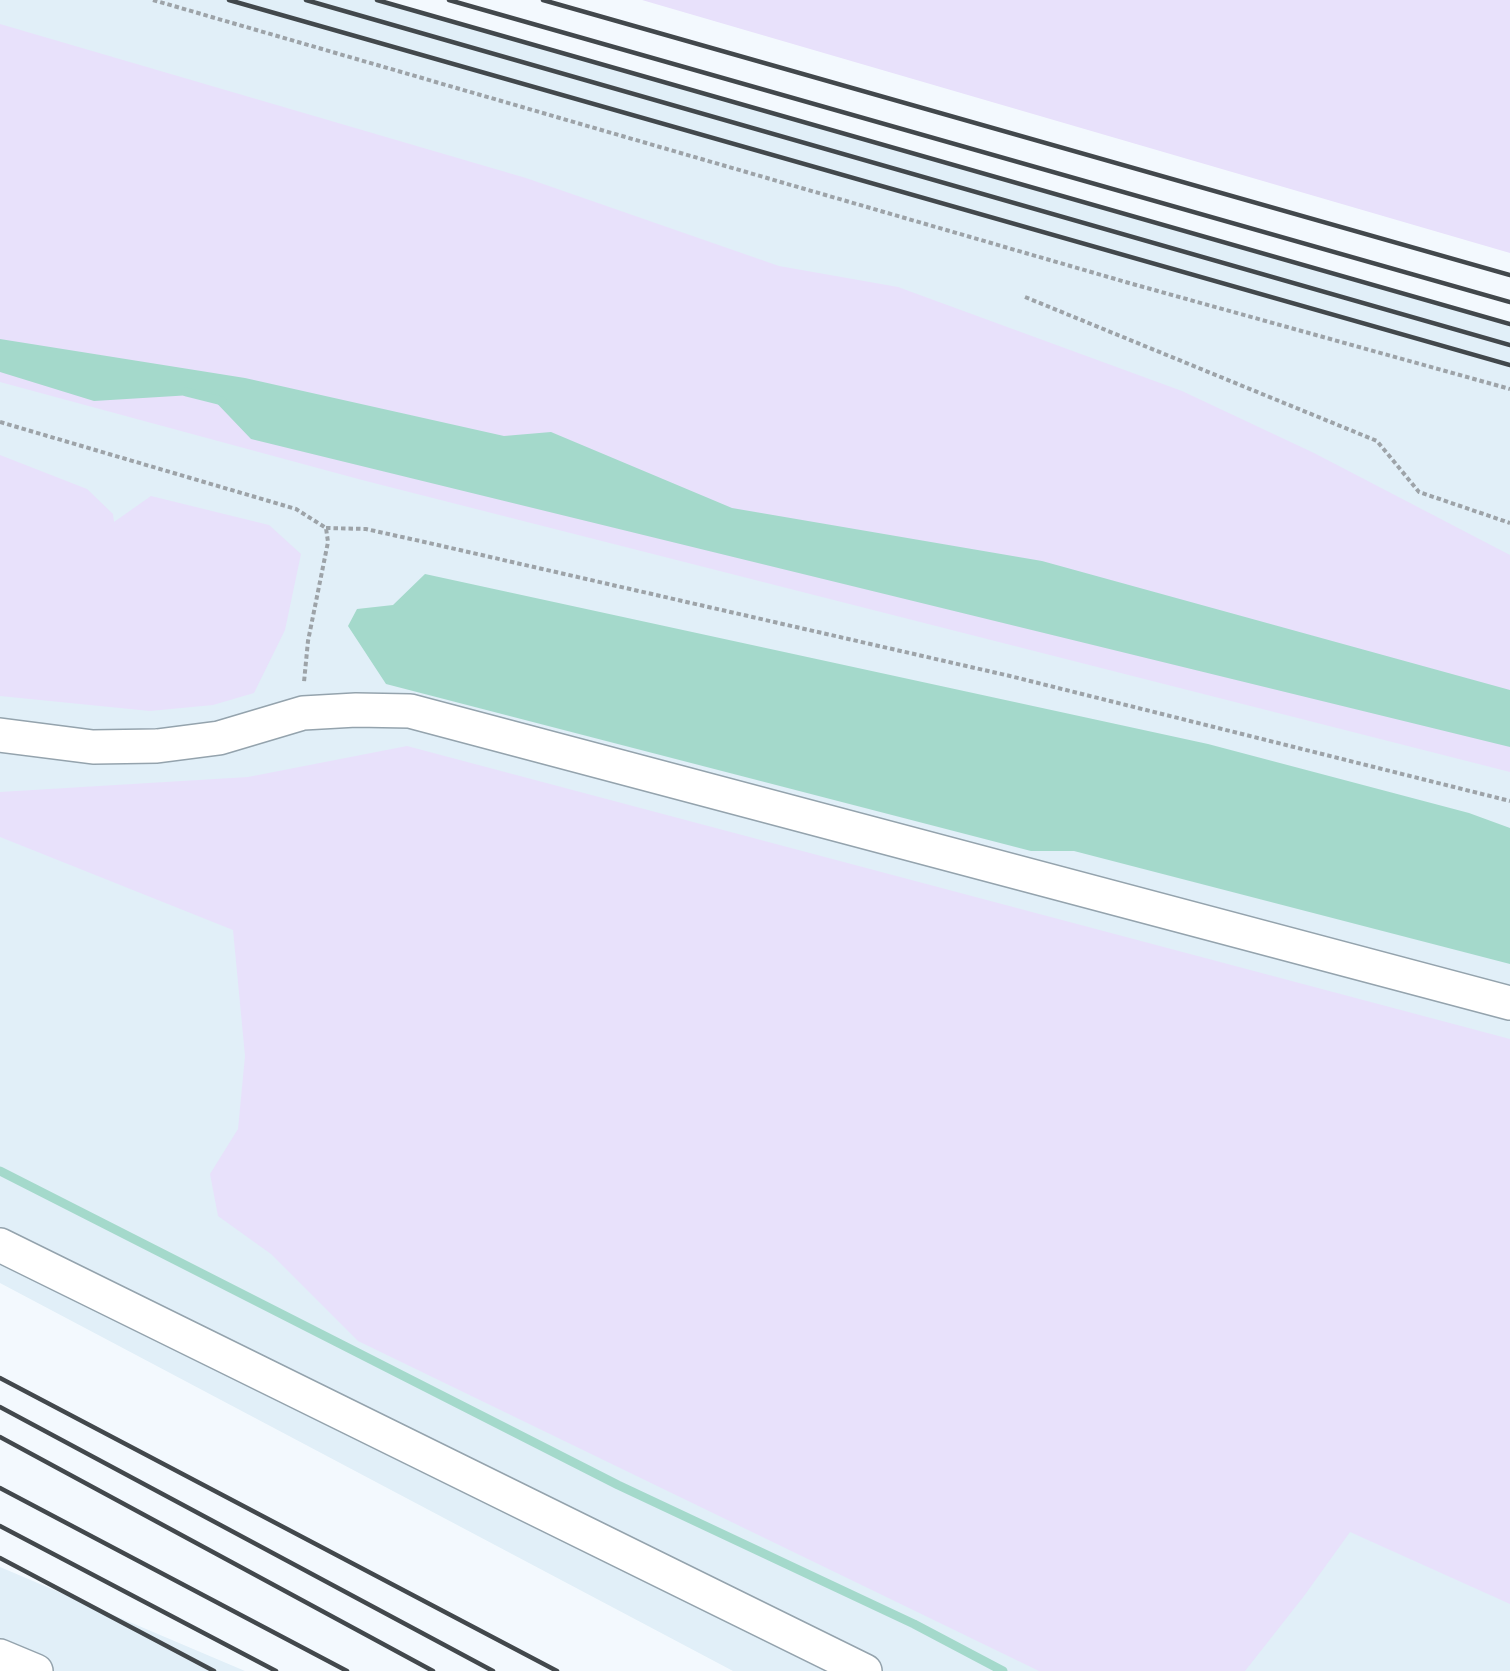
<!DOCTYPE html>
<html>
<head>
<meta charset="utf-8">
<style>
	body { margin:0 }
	canvas { display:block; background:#f3f9fe }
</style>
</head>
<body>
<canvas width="1510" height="1671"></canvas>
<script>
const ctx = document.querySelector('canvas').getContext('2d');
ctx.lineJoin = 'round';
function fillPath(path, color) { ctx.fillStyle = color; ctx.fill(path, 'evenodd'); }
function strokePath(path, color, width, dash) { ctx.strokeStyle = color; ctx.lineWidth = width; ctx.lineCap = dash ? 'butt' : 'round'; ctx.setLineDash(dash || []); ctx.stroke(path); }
fillPath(new Path2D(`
	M0 0H374L1510 325V1671H733L0 1283Z
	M0 1567 245 1671H0Z`), '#e1eff8');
fillPath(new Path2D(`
	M642 0H1510V253Z
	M0 24 526 178 779 266 898 287 1182 391 1314 453 1510 555V772L362 480 0 382Z
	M0 455 87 489 113 514 114 522 151 496 269 525 301 554 285 630 254 693 213 705 150 711 0 696Z
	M407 746 1510 1039V1604L1350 1532 1304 1596 1245 1671H1039L358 1341 271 1254 218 1216 210 1174 238 1129 245 1056 233 930 0 837V792L248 777Z`), '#e8e1fb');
fillPath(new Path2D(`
	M0 339 245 378 504 436 551 432 732 508 1042 561 1510 690V747L251 439 208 394 94 401 0 372Z
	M425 574 1208 744 1469 813 1510 828V964L1074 851H1031L386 684 348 626 357 609 393 605Z`), '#a4d9cb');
strokePath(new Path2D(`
	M186 392 222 401
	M0 1171 618 1485 914 1624 1003 1671`), '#a4d9cb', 9);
const minor = new Path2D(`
	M0 735 93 747 157 746 219 738 303 713 356 710 410 711 1510 1003
	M0 1245 865 1671
	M0 1656 36 1671`);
strokePath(minor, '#94a3ad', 36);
strokePath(new Path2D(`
	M153 0 1129 283 1510 389
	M1025 297 1377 441 1419 492 1510 523
	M0 422 296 509 326 528 328 542 308 641 304 682
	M326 528 366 529 429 543 1010 676 1510 801`), '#9da3a8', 4, [4.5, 3]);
strokePath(minor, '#fff', 33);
strokePath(new Path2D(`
	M229 0 1510 365
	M306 0 1510 345
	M377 0 1510 324
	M449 0 1510 302
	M543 0 1510 275
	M0 1378 557 1671
	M0 1407 493 1671
	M0 1437 433 1671
	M0 1488 347 1671
	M0 1526 276 1671
	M0 1558 214 1671`), '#42484c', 4.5);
</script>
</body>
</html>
